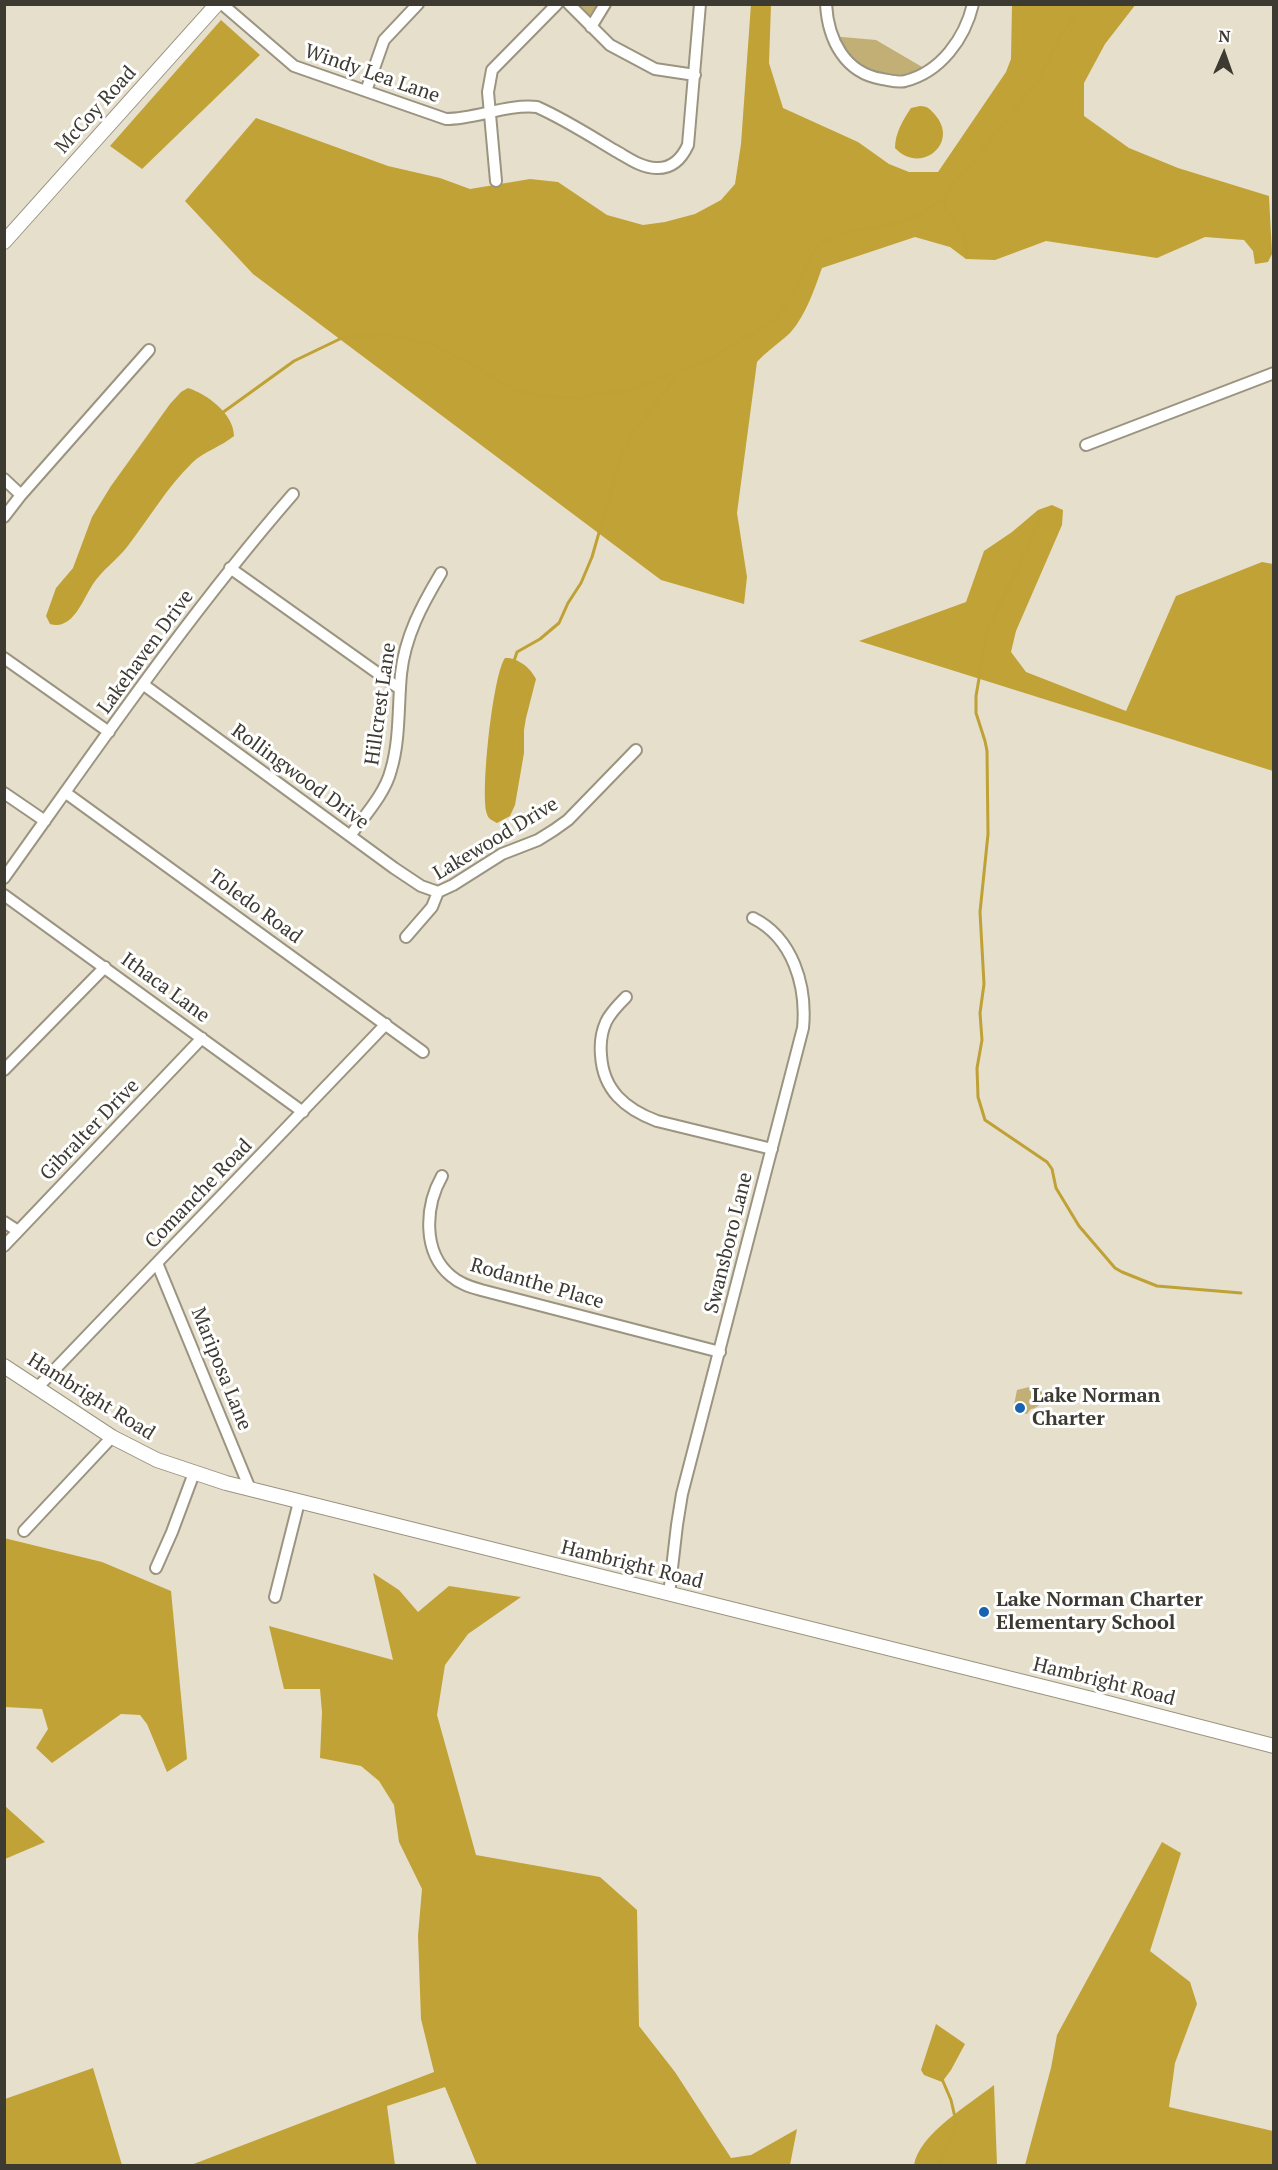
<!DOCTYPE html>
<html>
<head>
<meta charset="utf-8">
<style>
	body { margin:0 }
	#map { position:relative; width:1278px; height:2170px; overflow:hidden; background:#e6dfcb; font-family:"PT Serif",serif }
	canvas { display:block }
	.frame { position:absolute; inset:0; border:6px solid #3d3a32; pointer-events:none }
	.north { position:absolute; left:1194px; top:24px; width:60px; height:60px; -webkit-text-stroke:4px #fff; paint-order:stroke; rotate:2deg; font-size:16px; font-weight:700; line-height:24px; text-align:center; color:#3d3a32 }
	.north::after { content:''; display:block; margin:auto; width:21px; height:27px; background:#3d3a32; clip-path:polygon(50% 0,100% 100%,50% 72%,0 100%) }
</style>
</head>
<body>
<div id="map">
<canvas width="1278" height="2170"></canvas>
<div class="frame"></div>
<div class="north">N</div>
</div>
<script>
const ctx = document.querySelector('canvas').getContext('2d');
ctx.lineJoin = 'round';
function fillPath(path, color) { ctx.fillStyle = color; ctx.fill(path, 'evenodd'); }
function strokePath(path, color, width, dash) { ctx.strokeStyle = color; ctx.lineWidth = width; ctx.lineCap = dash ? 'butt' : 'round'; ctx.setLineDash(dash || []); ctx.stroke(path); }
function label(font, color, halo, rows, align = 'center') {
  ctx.font = font + ' "PT Serif",serif'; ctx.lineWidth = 6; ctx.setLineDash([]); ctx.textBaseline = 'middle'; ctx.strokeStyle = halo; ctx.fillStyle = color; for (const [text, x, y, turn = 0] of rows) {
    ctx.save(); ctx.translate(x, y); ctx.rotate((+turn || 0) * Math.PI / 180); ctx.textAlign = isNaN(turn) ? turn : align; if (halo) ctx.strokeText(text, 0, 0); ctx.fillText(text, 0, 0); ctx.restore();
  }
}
fillPath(new Path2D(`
	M569 5H605L591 27Z
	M831 36 876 40 929 71 904 82 869 77Z
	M1029 1387 1040 1389 1043 1394C1041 1402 1040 1408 1031 1409L1027 1414 1016 1412 1014 1405 1017 1390Z`), '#c1af75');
fillPath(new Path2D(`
	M751 4 771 5 769 63 783 108 858 142 889 164 909 172H938L1006 72 1011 59 1012 5 1136 4 1105 44 1084 83V116L1129 148 1178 168 1269 196 1272 254 1268 262 1255 264 1253 251 1244 240 1205 237 1157 258 1046 241 995 260 966 259 950 247 915 237 822 268C814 290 806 315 790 333 779 343 767 351 757 362L737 513 747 577 744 604 661 580 253 274 185 201 256 118 388 166 440 178 470 189 530 179 558 182 607 215 643 225 665 222 695 214 721 200 735 184 741 144Z
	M221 20 260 55 142 169 110 146Z
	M1052 505 1063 510 1062 525 1016 631 1011 652 1026 672 1126 711 1176 596 1262 562 1273 564V771L859 641 966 602 984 551 1012 532 1038 510Z
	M4 1538 102 1562 171 1591 187 1759 167 1772 147 1724 140 1715 121 1714 52 1763 36 1748 48 1729 42 1709 5 1707Z
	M373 1573 399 1590 418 1612 449 1586 521 1597 468 1634 445 1665 437 1715 476 1855 600 1877 637 1910 639 2026 675 2072 731 2158 751 2155 797 2129 790 2165H477L445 2087 387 2106 395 2165H191L434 2072 421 2019 418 1936 422 1889 399 1842 394 1805 379 1781 361 1766 320 1758 322 1712 320 1689H284L269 1626 393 1660Z
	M5 1806 45 1842 5 1859Z
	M1162 1842 1181 1853 1150 1951 1190 1982 1197 2004 1175 2063 1169 2107 1273 2131V2165H1025L1051 2068 1057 2035Z
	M93 2068 122 2165H5V2099Z
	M994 2085 997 2165H914C919 2134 970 2104 994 2085Z`), '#c1a237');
fillPath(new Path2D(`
	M920 106C928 106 931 110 936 116 959 144 920 175 895 148 895 133 903 120 911 108Z
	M188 388C207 394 234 414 234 436 222 446 203 452 192 463 167 487 148 520 127 547 117 560 102 570 93 584 83 599 73 631 50 624L46 616 56 588 73 568 92 517 111 486 170 404 181 392Z
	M505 658C517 657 531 668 536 679L526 718 524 730V753L515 805 510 816 497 823C492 820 488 819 487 814 480 794 493 674 505 658Z
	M936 2024 965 2044 951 2070 942 2082 924 2075 921 2070Z`), '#bfa135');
strokePath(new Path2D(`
	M945 199V209L964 235 967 256
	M222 413 294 361 344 337 386 335 431 344 469 363 511 388 530 394 553 397 584 398 601 393 627 391 710 359 773 321 792 297 812 254 822 243 850 231 890 225 914 217 943 200 952 185 971 165 1038 81 1060 37 1083 4
	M1039 513 1040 520 987 632 976 696V713L985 741 987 751 988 834 980 912 984 984 980 1013 982 1040 977 1068 978 1097 985 1120 1047 1162 1052 1169 1056 1188 1079 1226 1115 1268 1122 1272 1157 1286 1241 1293
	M514 661 517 652 540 639 559 623 568 603 581 583 592 557 621 456 632 434 678 374
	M938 2166 957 2126 951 2100 942 2079`), '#bfa135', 3);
const minor = new Path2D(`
	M222 4 294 66 446 119C476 119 506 104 537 107 564 119 589 135 614 150 627 157 641 168 656 168 672 169 682 158 688 145L700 4
	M569 4 610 45 655 69 695 75
	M826 4C828 40 845 73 882 79 889 80 899 83 905 81 941 72 965 38 973 4
	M591 27 605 4
	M366 91 384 40 418 4
	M496 181 488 92 492 70 557 4
	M1086 445 1274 373
	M4 479 21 495
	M4 517 21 495 149 350
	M230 568 400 689
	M4 658 109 732
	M144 685 394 868 421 886 438 892
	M4 793 45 821
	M66 793 423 1052
	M350 836C364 816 385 794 391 770 400 740 398 706 401 674 405 636 422 605 441 573
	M4 878C97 748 188 615 293 494
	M4 895 303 1112
	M406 937 432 907 438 892 453 885 502 854 538 840 554 830 568 820 636 750
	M626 997C618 1005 610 1013 606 1022 601 1033 600 1044 601 1055 603 1090 625 1109 657 1121L772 1149
	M4 1070 105 967
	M442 1176C425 1206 422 1252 451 1276 460 1284 471 1287 481 1290L720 1352
	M4 1222 18 1231
	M4 1246 202 1038
	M157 1263 250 1489
	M37 1388 386 1024
	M24 1531 112 1437
	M156 1568 172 1532 194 1473
	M669 1594 677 1525 682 1494 803 1028C807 986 793 938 753 918
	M275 1597 299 1502`);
const secondary = new Path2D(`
	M4 242 217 4
	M4 1366 112 1437 157 1460 226 1483 1104 1702 1274 1746`);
strokePath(minor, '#9a9481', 14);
strokePath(secondary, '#9a9481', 16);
strokePath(minor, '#fff', 10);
strokePath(secondary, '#fff', 14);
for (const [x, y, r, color] of [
	[1020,1408,6,"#1763b2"],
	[984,1612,6,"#1763b2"]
]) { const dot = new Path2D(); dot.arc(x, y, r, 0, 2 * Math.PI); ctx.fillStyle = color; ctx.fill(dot); strokePath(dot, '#fff', 2); }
label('20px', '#3d3a32', '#fff', [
	["Windy Lea Lane",372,74,19],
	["McCoy Road",96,110,-48],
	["Lakehaven Drive",146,652,-54],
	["Hillcrest Lane",381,704,-82],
	["Rollingwood Drive",300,777,36],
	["Lakewood Drive",496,839,-31],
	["Toledo Road",255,907,36],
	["Ithaca Lane",165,988,36],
	["Gibralter Drive",90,1130,-46],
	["Comanche Road",199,1194,-46],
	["Swansboro Lane",729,1243,-76],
	["Rodanthe Place",537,1284,16],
	["Mariposa Lane",221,1369,68],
	["Hambright Road",91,1397,32],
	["Hambright Road",632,1565,14],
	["Hambright Road",1104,1682,14]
]);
label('bold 20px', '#3d3a32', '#fff', [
	["Lake Norman",1032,1396],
	["Charter",1032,1419],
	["Lake Norman Charter",996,1600],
	["Elementary School",996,1623]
], 'left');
</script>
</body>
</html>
